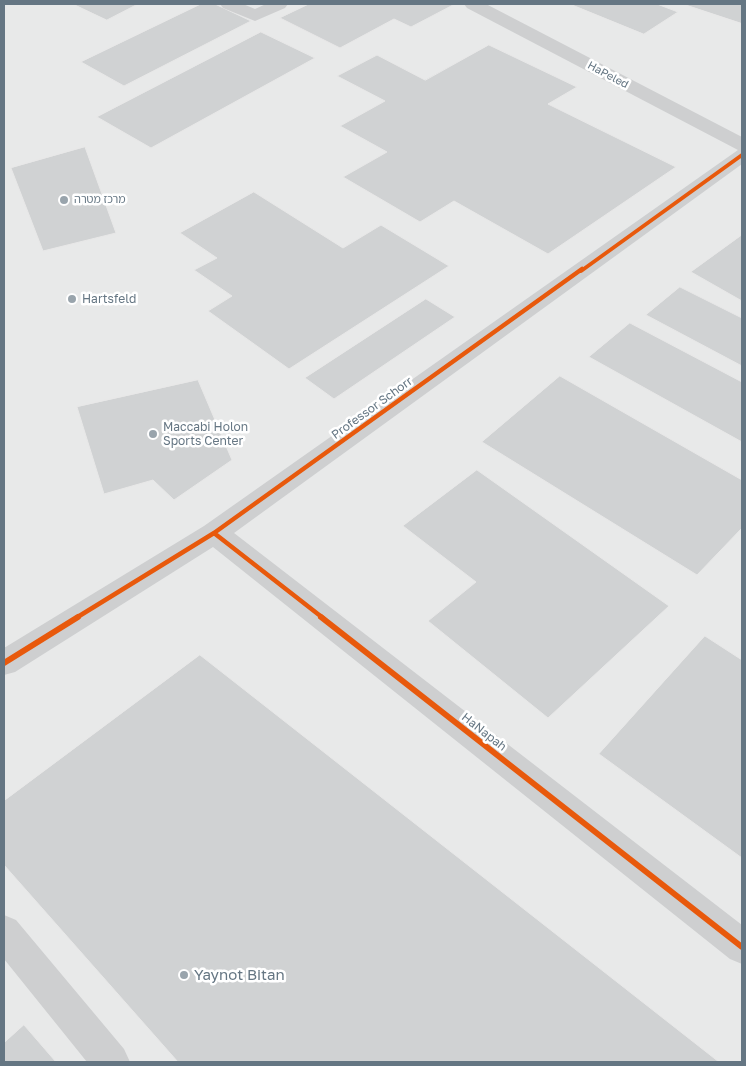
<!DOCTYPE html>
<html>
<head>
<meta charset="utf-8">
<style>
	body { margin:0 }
	#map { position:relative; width:746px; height:1066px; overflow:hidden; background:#f9f9f9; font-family:"Golos Text",sans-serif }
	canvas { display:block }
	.frame { position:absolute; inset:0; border:5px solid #657683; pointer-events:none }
</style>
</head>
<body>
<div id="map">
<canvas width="746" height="1066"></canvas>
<div class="frame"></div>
</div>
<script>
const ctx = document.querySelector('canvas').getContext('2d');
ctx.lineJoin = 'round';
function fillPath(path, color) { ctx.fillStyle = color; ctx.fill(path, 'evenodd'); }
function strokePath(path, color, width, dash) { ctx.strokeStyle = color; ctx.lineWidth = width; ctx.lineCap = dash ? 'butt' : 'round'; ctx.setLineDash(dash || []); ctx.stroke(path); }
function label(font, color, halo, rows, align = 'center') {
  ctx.font = font + ' "Golos Text","Noto Sans Hebrew",sans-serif'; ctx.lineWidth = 5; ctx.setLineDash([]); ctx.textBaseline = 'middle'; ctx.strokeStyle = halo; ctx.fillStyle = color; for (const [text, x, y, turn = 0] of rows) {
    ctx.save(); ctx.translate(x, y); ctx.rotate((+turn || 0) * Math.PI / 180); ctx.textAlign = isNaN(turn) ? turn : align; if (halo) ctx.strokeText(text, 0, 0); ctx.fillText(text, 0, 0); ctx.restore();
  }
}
fillPath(new Path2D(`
	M4 4H742V1062H4Z`), '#e8e9e9');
const building = new Path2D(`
	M73 4H138L107 20Z
	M201 4H215L251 21 124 86 81 62Z
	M309 4H455L411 27 394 19 340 48 280 18Z
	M570 4H657L678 12 644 34Z
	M683 4H742V22L741 23Z
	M261 32 315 58 151 148 97 117Z
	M489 45 577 87 548 104 676 167 548 254 454 201 420 222 343 177 387 152 340 126 385 101 337 76 377 55 425 80Z
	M85 147 116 233 43 251 11 168Z
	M254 192 343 248 381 225 449 266 289 369 208 311 232 296 194 270 217 258 180 233Z
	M742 235V301L691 272Z
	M680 287 742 318V366L646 315Z
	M426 299 455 317 334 399 305 378Z
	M630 323 742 382V442L589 357Z
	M560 376 742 480V528L697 575 482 442Z
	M198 380 232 460 174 500 153 480 104 494 77 407Z
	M477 470 669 606 548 718 428 621 476 582 403 526Z
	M705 636 742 660V858L599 754Z
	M200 655 719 1062H178L4 865V801Z
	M24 1025 56 1062H4V1043Z`);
fillPath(building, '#d0d2d3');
strokePath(building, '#e8e8e8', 1);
fillPath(new Path2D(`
	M220 4H243L255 9 266 4H288L285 8 255 21 223 8Z
	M464 4H486L742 137V164L234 533 742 925V964L730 959 213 547 15 672 4 675V648L204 526 738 150 467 8Z
	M4 915 16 920 124 1049 130 1062H87L4 959Z`), '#cecfd0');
strokePath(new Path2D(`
	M581 271 742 155`), '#e8590c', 4);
strokePath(new Path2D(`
	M214 533 323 618
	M76 618 214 533 582 269`), '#e8590c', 4.5);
strokePath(new Path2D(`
	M321 617 742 947
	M4 663 78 617`), '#e8590c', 6);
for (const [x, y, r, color] of [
	[64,200,5,"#99a4ac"],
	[72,299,5,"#99a4ac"],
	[153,434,5,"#99a4ac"],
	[184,975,5,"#99a4ac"]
]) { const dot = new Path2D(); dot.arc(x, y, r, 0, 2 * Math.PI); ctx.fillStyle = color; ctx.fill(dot); strokePath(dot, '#fff', 2); }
label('11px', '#657683', '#fff', [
	["HaPeled",608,75,28]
]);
label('11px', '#657683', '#fff', [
	["מרכז מטרה",74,200]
], 'left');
label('12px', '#657683', '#fff', [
	["Hartsfeld",82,299],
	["Maccabi Holon",163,427],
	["Sports Center",163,441]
], 'left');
label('12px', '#657683', '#fff', [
	["Professor Schorr",372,408,-36],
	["HaNapah",484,732,38]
]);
label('15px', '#657683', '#fff', [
	["Yaynot Bitan",194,975]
], 'left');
</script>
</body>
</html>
